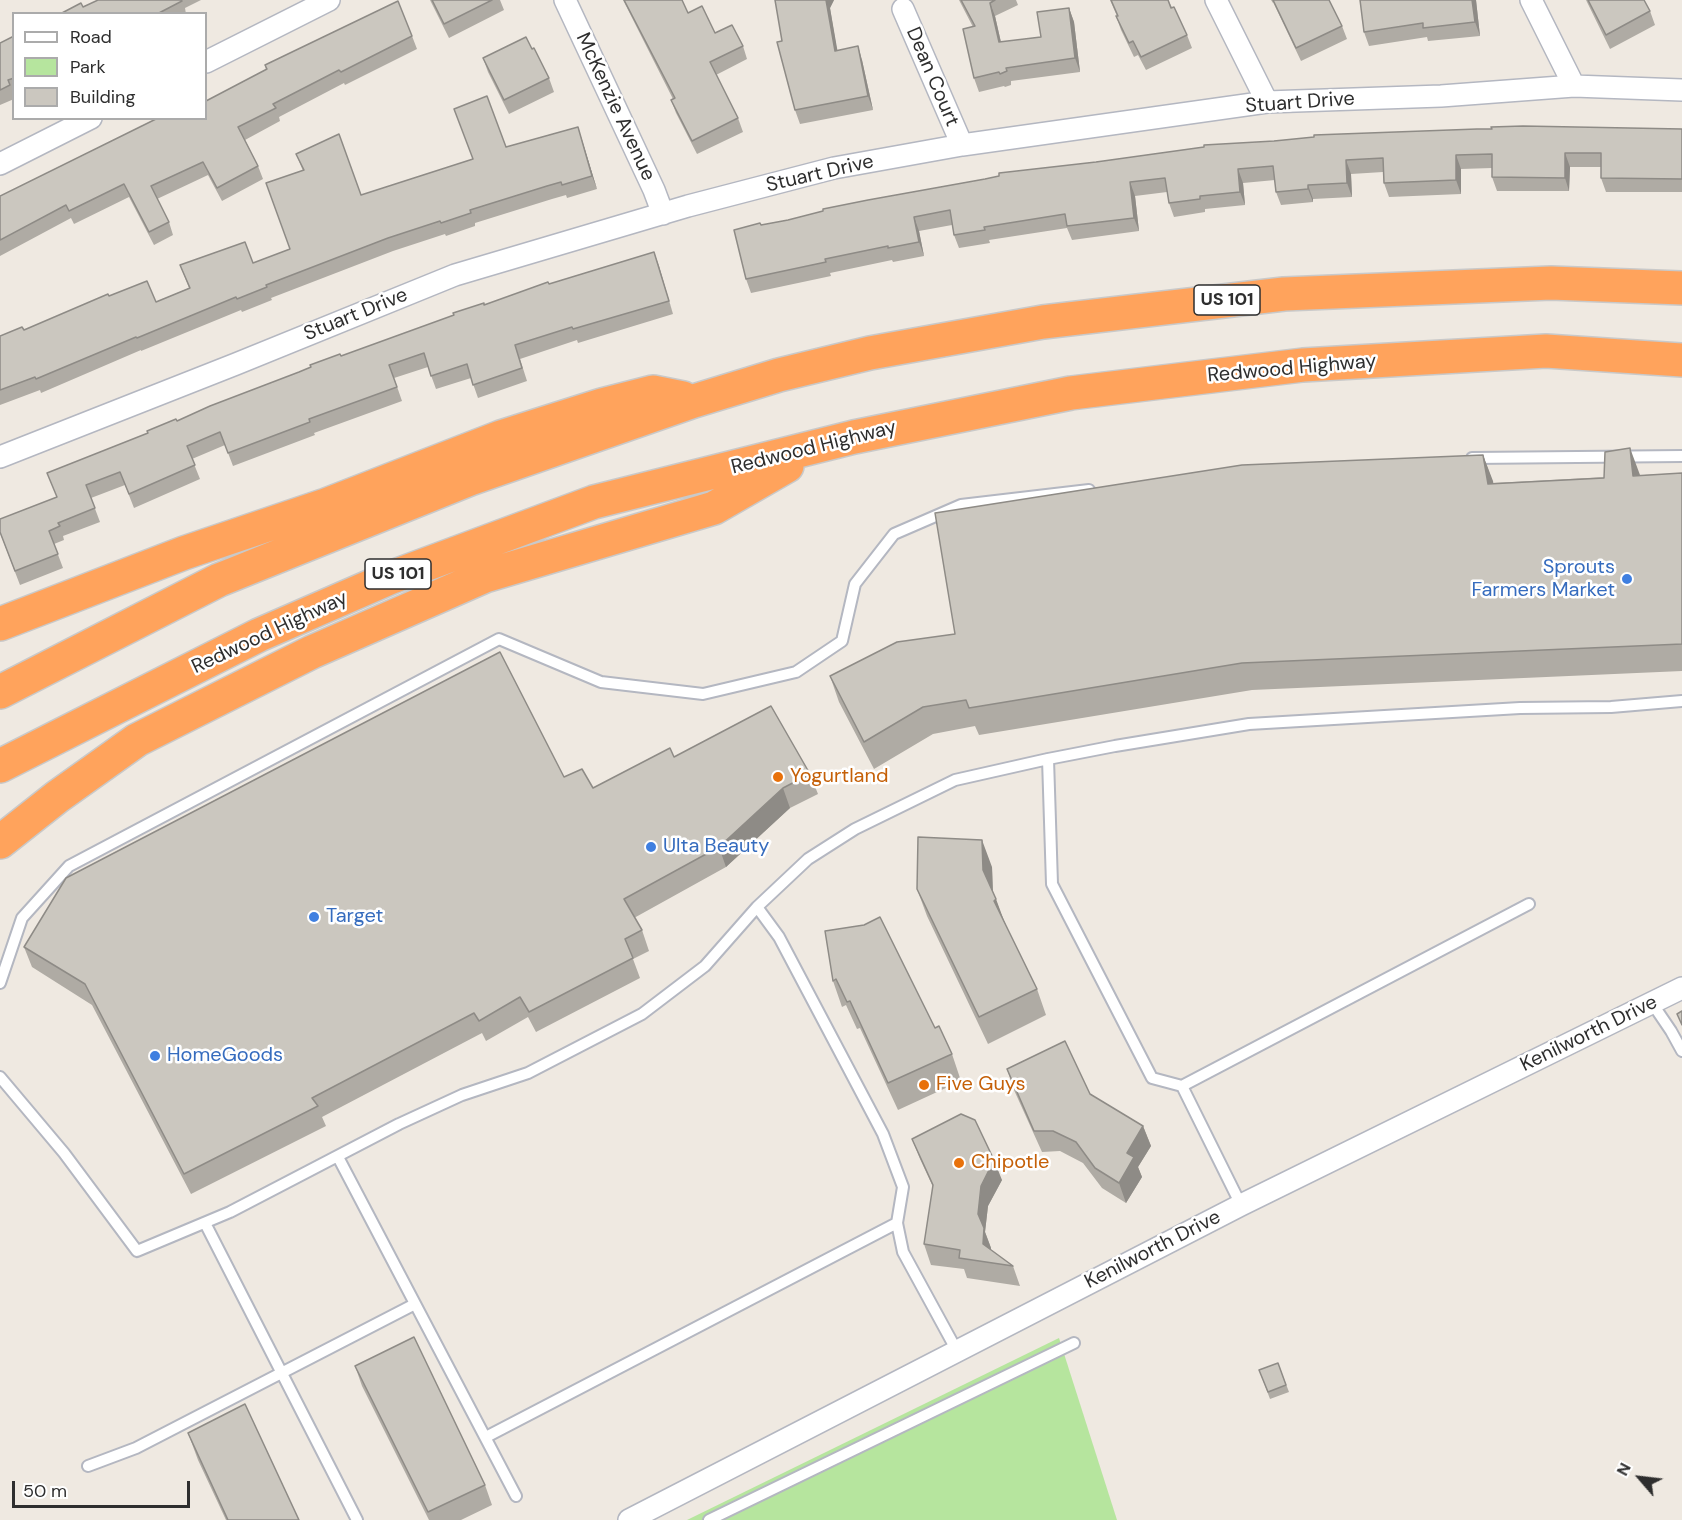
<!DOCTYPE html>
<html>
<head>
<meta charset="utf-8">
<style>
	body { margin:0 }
	#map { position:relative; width:1682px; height:1520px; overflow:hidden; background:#efe9e1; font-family:"DM Sans",sans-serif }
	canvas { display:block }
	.legend { position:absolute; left:12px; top:12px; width:195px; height:108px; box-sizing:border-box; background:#fff; border:2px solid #ababab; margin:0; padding:8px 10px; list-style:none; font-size:18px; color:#2e2e2e }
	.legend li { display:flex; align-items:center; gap:12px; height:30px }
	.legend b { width:30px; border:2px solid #ababab }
	.north { position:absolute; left:1610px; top:1448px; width:60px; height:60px; -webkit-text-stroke:4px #fff; paint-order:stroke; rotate:298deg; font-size:16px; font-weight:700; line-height:24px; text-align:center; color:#2e2e2e }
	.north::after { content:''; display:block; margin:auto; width:21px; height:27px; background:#2e2e2e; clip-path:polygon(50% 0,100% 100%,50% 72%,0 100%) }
	.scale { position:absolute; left:12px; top:1481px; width:178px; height:27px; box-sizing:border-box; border:3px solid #2e2e2e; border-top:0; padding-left:8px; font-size:18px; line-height:21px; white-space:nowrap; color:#2e2e2e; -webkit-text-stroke:4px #fff; paint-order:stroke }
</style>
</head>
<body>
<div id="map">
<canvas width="1682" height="1520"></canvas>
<ul class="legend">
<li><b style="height:8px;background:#fff"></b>Road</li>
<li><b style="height:16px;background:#b6e59e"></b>Park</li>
<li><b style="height:16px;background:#cbc7bf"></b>Building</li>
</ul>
<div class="north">N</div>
<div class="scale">50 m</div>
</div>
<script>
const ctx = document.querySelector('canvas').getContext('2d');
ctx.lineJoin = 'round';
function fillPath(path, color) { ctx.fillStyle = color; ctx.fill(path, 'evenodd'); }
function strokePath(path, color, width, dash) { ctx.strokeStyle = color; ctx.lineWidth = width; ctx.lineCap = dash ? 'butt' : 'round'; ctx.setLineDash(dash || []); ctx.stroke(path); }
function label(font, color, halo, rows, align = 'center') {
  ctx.font = font + ' "DM Sans",sans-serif'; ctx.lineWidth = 5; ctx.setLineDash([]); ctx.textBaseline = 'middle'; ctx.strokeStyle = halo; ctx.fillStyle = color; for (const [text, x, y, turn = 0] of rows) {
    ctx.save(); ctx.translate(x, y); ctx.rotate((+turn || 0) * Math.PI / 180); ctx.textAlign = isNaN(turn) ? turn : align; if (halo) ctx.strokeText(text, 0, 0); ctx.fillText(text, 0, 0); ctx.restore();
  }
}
fillPath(new Path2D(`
	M1059 1338 1117 1520H687Z`), '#b6e59e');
const service = new Path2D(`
	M1472 458 1682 456
	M1048 759 1052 884 1152 1078 1182 1086 1529 904
	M757 907 779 937 883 1134 903 1187 897 1223 903 1252 957 1351
	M0 983 22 918 69 866 499 639 601 682 703 694 796 672 842 641 855 584 894 534 961 505 1089 490
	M1652 1003 1671 1031 1682 1051
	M0 1077 64 1153 137 1251 230 1212 399 1124 462 1095 528 1073 642 1014 705 966 757 907 808 859 855 829 955 780 1048 759 1115 746 1249 724 1520 708 1611 707 1682 701
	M1182 1086 1241 1205
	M338 1157 516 1496
	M205 1223 357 1520
	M486 1437 897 1223
	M88 1466 136 1448 415 1304
	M709 1520 1074 1343`);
const minor = new Path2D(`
	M565 0 654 190 663 214
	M1216 0 1267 102
	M1531 0 1574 86
	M903 9 962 145
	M206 62 329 0
	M0 164 91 118
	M0 457 236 364 455 275 688 206 834 168 962 145 1267 102 1441 96 1574 86 1682 90
	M629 1520 1241 1205 1682 988`);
const motorway = new Path2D(`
	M0 624 184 553 326 505 501 437 602 405 653 392 683 398
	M0 692 219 580 470 479 694 401 779 375 870 353 1043 322 1284 294 1551 283 1682 288
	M0 766 259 635 392 577 594 502 854 437 1071 393 1303 365 1546 351 1682 360
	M0 842 57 797 137 740 312 652 485 576 714 508 787 466`);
strokePath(service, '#b4b7c1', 14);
strokePath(minor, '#b4b7c1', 24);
strokePath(motorway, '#c9c9c9', 36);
strokePath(service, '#fff', 10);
strokePath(minor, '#fff', 21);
strokePath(motorway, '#ffa35c', 33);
fillPath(new Path2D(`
	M98 0H201L185 8 186 14H60L83 7Z
	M430 0H500L504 10 449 38Z
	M623 0H682L688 13 715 33 743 46 747 59 716 75 738 118 743 132 697 154 676 113 671 100 673 99Z
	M775 0H834L830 8 837 51 862 60 873 110 800 124 795 110Z
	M959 0H1016L1018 5 995 16 1001 42 1041 37 1069 8 1074 22 1080 72 1011 81V85L1005 87 1004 86 979 92 974 78 973 27Z
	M1110 0H1168L1187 35 1192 48 1146 70 1138 55 1134 57 1121 30 1116 16H1117Z
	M1271 0H1329L1342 26 1347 39 1301 61 1273 2V3Z
	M1360 0H1476L1480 36 1428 41 1427 37 1369 46 1364 32Z
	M1586 0H1644L1650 11 1655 25 1610 49Z
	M14 36V99L0 105V43Z
	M412 36 417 49 345 85 344 83 279 117 280 121 245 140 258 166 263 179 222 201 208 175 157 199 169 222 173 235 154 245 129 197 74 224 71 218 0 256V196L167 119 206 118 266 70 265 65Z
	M532 49 549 78 554 92 509 114 488 72 483 58Z
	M578 127 597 189 567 198 566 195 552 199 475 223V226L446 236 445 234 393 251 271 298 272 300 242 312 241 310 141 351V350L41 393 40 390 0 405V336L24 330 109 296 156 302 189 288 180 265 253 263 290 249 303 171 296 154 361 195 473 159 506 147Z
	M1682 129V192H1606L1601 178V167H1570L1569 191H1497L1492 177V168L1461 169V194L1389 197 1384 183 1383 172 1351 174 1352 197 1313 199V202L1281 205 1276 192 1275 180 1243 183 1245 205 1205 209V212L1174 217 1169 203 1167 192 1135 196 1139 231 1072 240 1067 228 989 240 990 243 959 248 954 235 952 225 919 231 924 256 893 262 892 260 830 273 831 276 751 293 746 279 761 225 788 220 868 200Z
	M654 252 673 314 578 343 577 340 520 359 527 381 478 398 471 378 436 389 428 367 394 378 402 401 314 433 315 435 233 466 225 445 192 459 200 479 134 508 125 485 91 498 100 522 63 536 64 540 54 544 63 568 20 585 0 533 177 421 341 356 484 305 549 284Z
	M1483 455 1493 483 1682 473V671L1252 690 979 735 975 726 933 734 874 769 839 702 830 676 955 634Z
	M674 757 810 774 818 794 790 808 726 867 634 918 642 930 649 951 633 959 640 978 536 1032 528 1017 486 1041 482 1033 322 1117 326 1126 191 1194 92 1005 32 967 24 947 564 777 593 788Z
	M992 867 993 892 1004 922 1037 989 1046 1015 988 1044 927 916 917 889Z
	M825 931 935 1028 952 1054 961 1081 898 1110 860 1028 857 1029 846 1005 842 1007 833 981Z
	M1007 1069 1090 1094 1143 1126 1151 1146 1138 1167 1142 1177 1126 1203 1102 1188 1083 1163 1060 1151 1042 1152 1014 1090Z
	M912 1139 1002 1180 988 1206 985 1232 991 1248V1250L1013 1266 1020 1286 967 1278 964 1269 931 1265 924 1244 933 1187 920 1159Z
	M1278 1363 1289 1392 1270 1399 1259 1370Z
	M355 1366 485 1485 492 1505 461 1520H429L362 1386Z
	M188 1433 299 1520H226L198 1460Z`), '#afaba4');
fillPath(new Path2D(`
	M826 0H834L830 8 840 65 835 51Z
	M1472 0H1476L1480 36 1475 22Z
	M990 3 995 16 1004 56 999 42Z
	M1069 8 1074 22 1080 72 1075 58Z
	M858 46 862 60 873 110 868 96Z
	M578 127 582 140 597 189 592 176Z
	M1565 153 1570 167 1569 191 1565 178Z
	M1456 155 1461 169V194L1456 180Z
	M1346 160 1351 174 1352 197 1347 183Z
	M1238 169 1243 183 1245 205 1240 192Z
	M1130 182 1135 196 1139 231 1134 218Z
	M1308 185 1313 199V202L1308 189Z
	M914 217 919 231 924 256 919 242Z
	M654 252 659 266 673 314 669 301Z
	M1630 448 1640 475 1633 476Z
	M1483 455 1493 481 1498 510 1488 484Z
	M783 788 790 808 726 867 719 847Z
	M982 840 992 867 993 896 983 870Z
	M996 899 1006 926 994 901Z
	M1143 1126 1151 1146 1138 1167 1142 1177 1126 1203 1119 1183 1127 1153Z
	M994 1160 1002 1180 988 1206 985 1232 991 1248 990 1262 983 1244 978 1214 981 1186Z`), '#8e8b86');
const building = new Path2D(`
	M98 0H181L182 1 157 14H60L81 3 83 7Z
	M432 0H492L444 24Z
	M624 0H682L688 13 702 6 715 33 732 25 743 46 710 62 738 118 692 141 671 100 675 98Z
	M775 0H826L835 51 858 46 868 96 795 110 777 42 782 41Z
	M961 0H995L990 3 999 42 1041 37 1037 12 1069 8 1075 58 1006 68 1007 71 1000 74 999 72 974 78 963 29 975 26Z
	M1111 0H1168L1171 8 1174 7 1187 35 1141 57 1133 41 1129 43 1116 16H1118Z
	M1273 0H1329L1342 26 1296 48Z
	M1360 0H1472L1475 22 1423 28V23L1364 32Z
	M1588 0H1644L1650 11 1606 35Z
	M398 1 412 36 341 72 339 70 273 104 276 108 238 127 258 166 217 188 203 162 151 186 169 222 149 232 124 184 69 211 66 205 0 240V196L158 118H206V101L267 69 265 65Z
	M14 36V78L8 80 10 85 0 90V43Z
	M526 37 532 49 534 48 549 78 504 100 483 58Z
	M487 96 506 147 578 127 592 176 562 185 561 182 547 186 470 210 471 213 441 223 440 221 388 238 266 285 267 287 237 299 236 297 137 338 136 337 36 379 35 377 0 390V336L22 327 24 330 108 294 109 296 147 281 156 302 190 288 180 265 245 242 253 263 290 249 266 183 304 170 296 154 339 134 361 195 473 159 454 109Z
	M1523 126 1682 129V179L1601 178V153H1565V178L1492 177V154L1456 155V180L1384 183 1383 158 1346 160 1347 183 1308 185V189L1276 192 1273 166 1238 169 1240 192 1200 196V199L1169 203 1165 178 1130 182 1134 218 1067 226 1065 214 984 227 985 230 954 235 950 210 914 217 919 242 888 248V246L825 259 826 262 746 279 734 230 760 223 761 225 788 220 823 211V209L868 200 985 179 999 176V173L1096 162 1204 147V145L1274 141 1314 137V135L1477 129H1492L1491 127Z
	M654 252 669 301 573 329 572 327 515 345 522 368 473 385 467 364 431 376 424 353 389 365 397 387 309 419 310 422 228 453 220 432 187 446 195 465 129 494 120 472 86 485 95 508 58 523 60 526 49 531 58 554 15 571 0 532V519L57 497 47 473 148 433 147 431 176 419 177 421 210 406 299 372 311 367 310 365 340 354 341 356 454 315 453 313 484 303V305L548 282 549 284Z
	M1630 448 1633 476 1682 473V644L1242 663 969 708 966 700 923 707 864 742 830 676 897 642 955 634 935 513 1242 465 1483 455 1488 484 1604 478 1605 452Z
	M500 652 564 777 582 769 593 788 670 748 674 757 771 706 810 774 783 788 719 847 624 899 642 930 625 939 633 958 529 1012 520 997 479 1021 474 1013 312 1098 318 1106 184 1174 85 984 24 947 66 878Z
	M918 837 982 840 983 870 996 899 994 901 1037 989 979 1017 917 889Z
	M880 917 935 1028 939 1026 952 1054 888 1083 850 1001 847 1002 836 979 833 981 825 931 864 925Z
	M1682 1011V1025L1677 1014Z
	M1065 1041 1090 1094 1143 1126 1127 1153 1134 1157 1119 1183 1095 1168 1076 1142 1053 1131H1034L1007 1069Z
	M961 1114 975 1120 994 1160 981 1186 978 1214 984 1228 983 1244 1013 1266 959 1258 960 1250 924 1244 933 1185 912 1139Z
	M414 1337 485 1485 428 1512 355 1366Z
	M1278 1363 1286 1385 1268 1392 1259 1370Z
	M245 1404 299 1520H228L188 1433Z`);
fillPath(building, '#cbc7bf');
strokePath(building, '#8e8b86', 1.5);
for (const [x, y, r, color] of [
	[1627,579,6,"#3f7fe0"],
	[778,777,6,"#e8710a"],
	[651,847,6,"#3f7fe0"],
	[314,917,6,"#3f7fe0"],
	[155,1056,6,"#3f7fe0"],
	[924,1085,6,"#e8710a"],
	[959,1163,6,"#e8710a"]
]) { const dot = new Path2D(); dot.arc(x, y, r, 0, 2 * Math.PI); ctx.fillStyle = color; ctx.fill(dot); strokePath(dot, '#fff', 2); }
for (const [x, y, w] of [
	[1227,300,66],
	[398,574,66]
]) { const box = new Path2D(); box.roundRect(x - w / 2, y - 15, w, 30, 4.5); ctx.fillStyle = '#fff'; ctx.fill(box); strokePath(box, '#2e2e2e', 1.5); }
label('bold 18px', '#2e2e2e', null, [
	["US 101",1227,300],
	["US 101",398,574]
]);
label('20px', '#2e2e2e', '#fff', [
	["Dean Court",932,77,67],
	["Stuart Drive",1300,103,-4],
	["McKenzie Avenue",615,107,65],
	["Stuart Drive",820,174,-13],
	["Stuart Drive",356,315,-22],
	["Redwood Highway",1292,369,-5],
	["Redwood Highway",814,448,-14],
	["Redwood Highway",270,633,-25],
	["Kenilworth Drive",1589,1034,-26],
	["Kenilworth Drive",1153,1250,-27]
]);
label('20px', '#366cbe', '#fff', [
	["Sprouts",1615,568,"right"],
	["Farmers Market",1615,591,"right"],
	["Ulta Beauty",663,847],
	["Target",326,917],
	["HomeGoods",167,1056]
], 'left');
label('20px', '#c56008', '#fff', [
	["Yogurtland",790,777],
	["Five Guys",936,1085],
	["Chipotle",971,1163]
], 'left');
</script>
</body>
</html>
